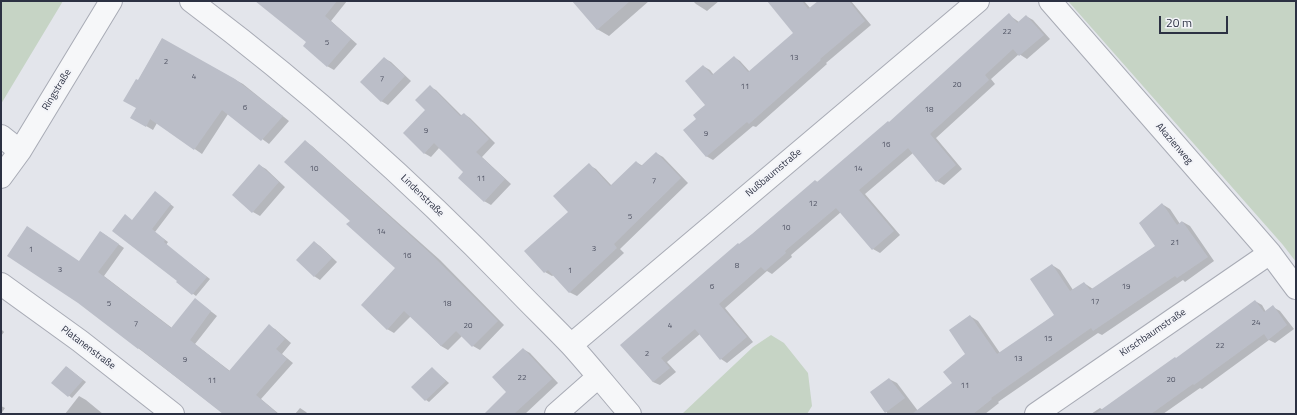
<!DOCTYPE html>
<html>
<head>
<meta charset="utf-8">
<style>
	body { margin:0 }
	#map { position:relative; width:1297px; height:415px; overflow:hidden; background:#e3e5eb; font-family:"Titillium Web",sans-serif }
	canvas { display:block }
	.frame { position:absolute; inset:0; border:2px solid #2c3143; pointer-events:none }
	.scale { position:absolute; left:1159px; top:16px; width:69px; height:18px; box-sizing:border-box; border:2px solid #2c3143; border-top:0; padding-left:5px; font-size:12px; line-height:14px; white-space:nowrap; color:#2c3143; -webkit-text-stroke:3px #f3f4f8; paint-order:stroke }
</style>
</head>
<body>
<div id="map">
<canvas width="1297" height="415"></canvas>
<div class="frame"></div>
<div class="scale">20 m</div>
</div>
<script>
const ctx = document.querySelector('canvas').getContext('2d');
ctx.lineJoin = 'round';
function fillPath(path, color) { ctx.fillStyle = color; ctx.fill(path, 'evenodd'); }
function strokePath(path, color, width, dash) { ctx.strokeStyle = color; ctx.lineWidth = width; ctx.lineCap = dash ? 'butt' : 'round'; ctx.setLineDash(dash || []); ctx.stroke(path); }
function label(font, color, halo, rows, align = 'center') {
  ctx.font = font + ' "Titillium Web",sans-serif'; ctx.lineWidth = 4; ctx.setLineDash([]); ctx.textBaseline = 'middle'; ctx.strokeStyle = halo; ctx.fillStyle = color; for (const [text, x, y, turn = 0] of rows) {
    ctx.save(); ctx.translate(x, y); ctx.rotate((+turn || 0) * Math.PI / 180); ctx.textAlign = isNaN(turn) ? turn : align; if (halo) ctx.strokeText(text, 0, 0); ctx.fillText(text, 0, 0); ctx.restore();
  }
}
fillPath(new Path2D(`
	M1 1H63L1 104Z
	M1068 1H1296V262L1283 245Z
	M771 335 784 343 808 373 812 406 807 414H682L753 347Z`), '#c6d4c5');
fillPath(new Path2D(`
	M257 1H347L331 21 357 44 334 70 327 66 308 42Z
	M582 1H649L609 36 597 29Z
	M693 1H719L707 11 696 4Z
	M782 1H804L811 9 820 1H851L871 25 826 63 827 64 756 127 753 126 713 160 706 156 697 119 707 105 703 66 710 70 714 75 734 57 740 61 750 72 795 33Z
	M1009 15 1019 22 1026 16 1033 20 1050 39 1027 59 1019 54 991 79 995 84 936 138 962 169 944 185 937 181 913 153 865 194 900 235 880 253 873 249 841 212 791 255 792 257 772 274 767 271 725 308 753 342 727 363 721 359 700 334 667 362 676 372 660 385 653 382 622 345 815 181 818 182 889 123Z
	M162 39 243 84 289 121 269 144 228 114 202 154 157 123 153 130 131 117 137 108 138 81Z
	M384 58 391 62 411 81 388 105 381 101Z
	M430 87 436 90 462 116 464 114 470 118 495 143 482 157 511 184 491 205 484 201 465 172 439 148 431 157 424 153Z
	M305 141 312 146 440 260 504 325 480 350 473 346 462 336 448 350 441 346 411 316 394 333 387 329 396 268 351 221Z
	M656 153 663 157 688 183 620 249 624 253 577 296 569 292 554 275 552 276 545 272 589 165 596 169 612 186 636 162 643 166Z
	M259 165 266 169 285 187 260 216 253 212Z
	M159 195 174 207 155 232 168 242 166 245 210 279 196 296 177 282 178 281 133 221Z
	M1162 204 1170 209 1180 224 1183 222 1190 226 1214 261 1185 282 1183 280 1102 335 1098 333 998 402 999 403 985 414H888L871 392 889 379 897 383 918 411 953 383 967 354 970 316 978 321 1000 353 1055 315 1052 265 1060 270 1073 290 1084 283 1093 289 1156 246Z
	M101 232 124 248 104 276 172 328 195 299 217 316 195 344 230 371 269 326 275 329 291 343 282 354 293 363 261 399 279 414H224L138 348 79 262Z
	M314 242 320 246 337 262 320 280 314 276Z
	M1255 301 1262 305 1266 312 1273 307 1280 311 1294 329 1275 343 1269 340 1202 389 1200 388 1163 414H1091L1100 408 1103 410 1176 359Z
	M1 329 4 332 1 336Z
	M523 349 530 353 558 383 525 414H485L508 392Z
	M67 367 86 382 72 398 53 383Z
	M432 368 449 383 429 402 426 400Z
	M79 396 86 400 103 414H65Z
	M1 406 5 408 1 414Z
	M300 408 306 412 308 414H295Z`), '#0003');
fillPath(new Path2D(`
	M255 1H337L325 16 351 39 327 67 303 46 306 42Z
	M572 1H630L597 30Z
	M767 1H802L808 9 818 1H849L865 21 820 59 821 60 749 124 747 122 706 157 683 130 696 119 693 115 705 105 685 81 703 65 712 75 734 56 748 72 793 33Z
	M1009 13 1017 23 1026 15 1044 35 1019 56 1013 49 985 75 989 80 930 134 956 165 936 182 908 148 859 190 894 231 872 250 836 208 785 251 786 253 765 271 761 267 719 304 747 337 720 360 695 329 661 358 670 368 653 382 620 345 738 243 739 244 752 234 815 180 817 182 888 121 889 122Z
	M162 38 235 79 283 116 261 141 222 110 194 150 150 119 146 127 130 118 136 108 123 101 136 79 138 80Z
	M384 57 405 76 381 102 360 82Z
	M430 85 460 116 464 113 489 139 476 152 505 179 484 202 458 178 463 172 434 143 424 154 403 133 425 110 415 100Z
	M305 140 432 255 498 321 472 347 456 331 441 346 404 311 387 330 361 305 395 268 346 224 350 221 284 162Z
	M656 152 681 178 614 244 617 248 569 293 548 270 544 273 524 251 568 212 553 196 589 163 610 186 636 161 641 166Z
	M259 164 279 182 252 213 232 195Z
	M155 191 171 204 152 229 165 240 164 242 207 277 192 295 176 282 177 281 112 231 125 214 132 220Z
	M1162 203 1177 225 1182 221 1208 257 1177 278 1175 276 1093 331 1091 328 991 398 992 399 973 414H912L952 383 943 372 965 354 949 330 970 315 997 354 1054 315 1030 279 1052 264 1070 291 1084 282 1090 290 1155 246 1139 223Z
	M27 226 79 261 100 231 119 244 98 272 171 328 195 298 211 311 190 340 229 371 269 324 285 339 276 349 287 359 256 395 278 414H223L139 348 138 349 78 303 7 256Z
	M314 241 332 258 314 277 296 260Z
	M1255 300 1264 312 1273 305 1287 325 1268 340 1264 334 1194 385 1193 384 1151 414H1095L1175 357 1176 358Z
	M523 348 552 379 514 414H484L506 392 492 377Z
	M66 366 83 380 68 397 51 383Z
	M432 367 446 381 425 401 411 387Z
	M889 378 905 398 885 413 870 392Z`), '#bbbec8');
const minor = new Path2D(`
	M191 1C306 87 413 183 513 286 532 306 552 325 571 345 591 367 610 391 630 414
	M1050 1 1270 253 1296 288
	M1 136 20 151
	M1 177 20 151 111 1
	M1 284 80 341 173 414
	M571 345 978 1
	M556 414 598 377
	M1036 414 1270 253`);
strokePath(minor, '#a8abb5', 24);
strokePath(minor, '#f6f7f9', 22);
label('8px', '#505464', null, [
	["22",1007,32],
	["5",327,43],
	["13",794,58],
	["2",166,62],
	["4",194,77],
	["7",382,79],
	["20",957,85],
	["11",745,87],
	["6",245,108],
	["18",929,110],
	["9",426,131],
	["9",706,134],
	["16",886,145],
	["10",314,169],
	["14",858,169],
	["11",481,179],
	["7",654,181],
	["12",813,204],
	["5",630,217],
	["10",786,228],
	["14",381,232],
	["21",1175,243],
	["3",594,249],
	["1",31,250],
	["16",407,256],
	["8",737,266],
	["3",60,270],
	["1",570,271],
	["6",712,287],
	["19",1126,287],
	["17",1095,302],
	["5",109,304],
	["18",447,304],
	["24",1256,323],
	["7",136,324],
	["20",468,326],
	["4",670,326],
	["15",1048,339],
	["22",1220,346],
	["2",647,354],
	["13",1018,359],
	["9",185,360],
	["22",522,378],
	["20",1171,380],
	["11",212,381],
	["11",965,386]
]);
label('10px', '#2c3143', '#f3f4f8', [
	["Ringstraße",57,90,-59],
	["Akazienweg",1174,144,49],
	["Nußbaumstraße",774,173,-40],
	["Lindenstraße",422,196,44],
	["Kirschbaumstraße",1153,333,-34],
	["Platanenstraße",88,348,37]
]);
</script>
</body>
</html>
